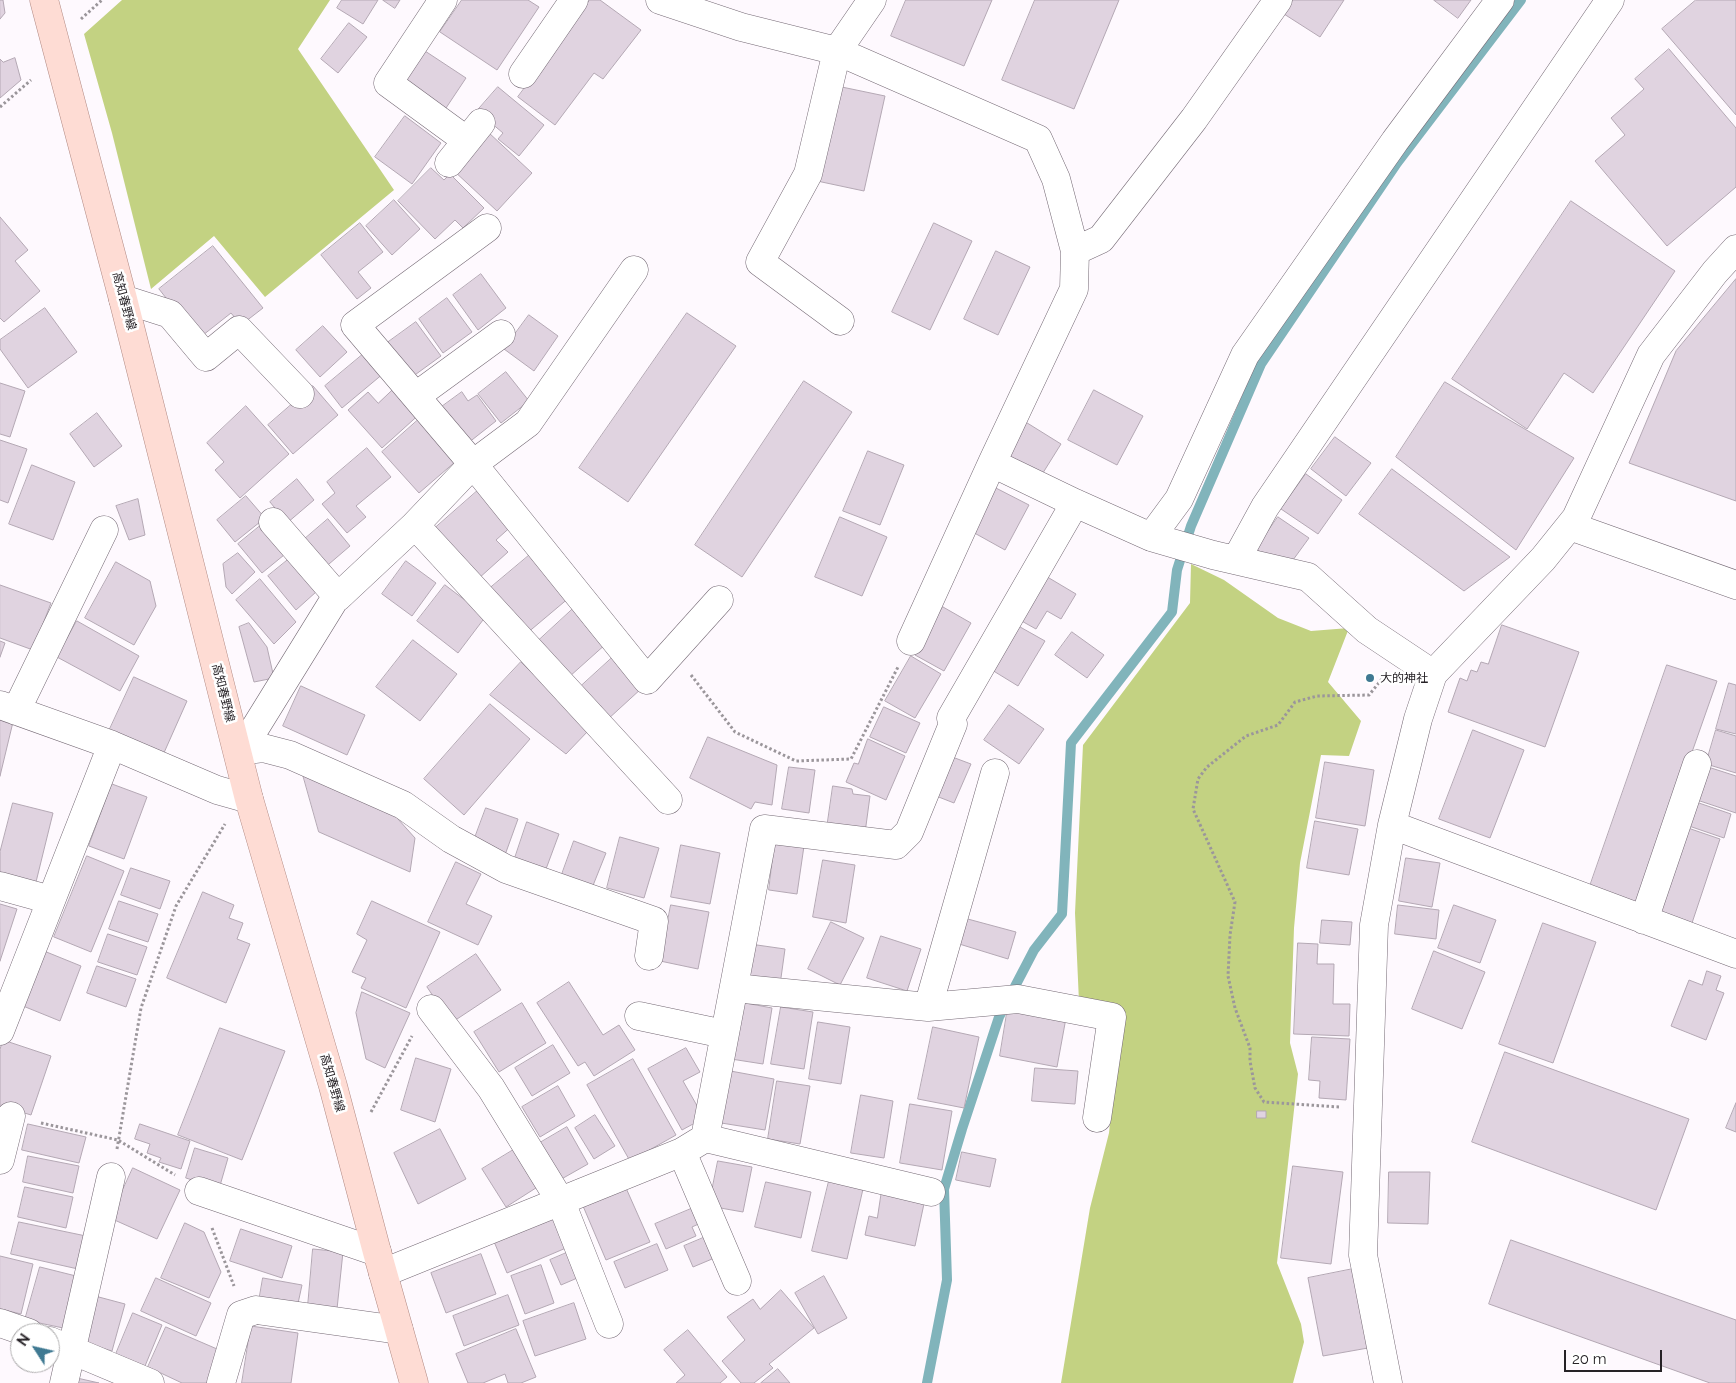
<!DOCTYPE html>
<html>
<head>
<meta charset="utf-8">
<style>
	body { margin:0 }
	#map { position:relative; width:1736px; height:1383px; overflow:hidden; background:#fef9fe; font-family:Raleway,sans-serif }
	canvas { display:block }
	.north { position:absolute; left:10px; top:1323px; width:50px; height:50px; box-sizing:border-box; background:#fff; border:1px solid #a8a7a8; border-radius:50%; rotate:305deg; font-size:14px; font-weight:700; line-height:20px; text-align:center; color:#262226 }
	.north::after { content:''; display:block; margin:auto; width:18px; height:22px; background:#3f7992; clip-path:polygon(50% 0,100% 100%,50% 72%,0 100%) }
	.scale { position:absolute; left:1564px; top:1350px; width:98px; height:22px; box-sizing:border-box; border:2px solid #262226; border-top:0; padding-left:6px; font-size:15px; line-height:18px; white-space:nowrap; color:#262226; -webkit-text-stroke:4px #fff; paint-order:stroke }
</style>
</head>
<body>
<div id="map">
<canvas width="1736" height="1383"></canvas>
<div class="north">N</div>
<div class="scale">20 m</div>
</div>
<script>
const ctx = document.querySelector('canvas').getContext('2d');
ctx.lineJoin = 'round';
function fillPath(path, color) { ctx.fillStyle = color; ctx.fill(path, 'evenodd'); }
function strokePath(path, color, width, dash) { ctx.strokeStyle = color; ctx.lineWidth = width; ctx.lineCap = dash ? 'butt' : 'round'; ctx.setLineDash(dash || []); ctx.stroke(path); }
function label(font, color, halo, rows, align = 'center') {
  ctx.font = font + ' Raleway,"Noto Sans JP",sans-serif'; ctx.lineWidth = 5; ctx.setLineDash([]); ctx.textBaseline = 'middle'; ctx.strokeStyle = halo; ctx.fillStyle = color; for (const [text, x, y, turn = 0] of rows) {
    ctx.save(); ctx.translate(x, y); ctx.rotate((+turn || 0) * Math.PI / 180); ctx.textAlign = isNaN(turn) ? turn : align; if (halo) ctx.strokeText(text, 0, 0); ctx.fillText(text, 0, 0); ctx.restore();
  }
}
fillPath(new Path2D(`
	M122 0H330L298 49 394 190 265 297 214 236 151 289 112 133 84 34Z
	M1191 564 1224 580 1278 618 1311 631 1349 628 1328 682 1361 721 1349 756 1321 755 1300 863 1294 928 1290 1043 1298 1074 1277 1263 1301 1324 1304 1342 1293 1383H1061L1090 1208 1109 1133 1121 1009 1079 1002 1075 913 1083 745 1190 603Z`), '#c3d282');
strokePath(new Path2D(`
	M927 1383 947 1280 944 1189 962 1129 999 1017 1034 950 1062 914 1071 743 1172 612 1177 570 1191 526 1261 364 1397 163 1521 0`), '#81b4bb', 10);
const building = new Path2D(`
	M0 0H3L5 13 0 19Z
	M342 0H378L363 24 337 8Z
	M383 0H400L395 8Z
	M462 0H528L539 7 497 70 440 32Z
	M590 0H600L641 30 603 79 594 73 555 125 518 97Z
	M906 0H992L964 66 891 36Z
	M1035 0H1119L1074 109 1002 80Z
	M1293 0H1344L1320 37 1284 14Z
	M1434 0H1471L1458 18Z
	M1696 0H1736V115L1662 29Z
	M349 23 367 37 338 73 321 59Z
	M1669 49 1736 128V187L1667 246 1595 161 1625 135 1611 118 1644 89 1635 79Z
	M425 51 466 78 442 114 401 86Z
	M15 58 21 80 0 98V59L3 62Z
	M837 86 885 96 864 191 817 181Z
	M498 87 544 125 519 156 498 139 503 133 477 111Z
	M405 116 441 143 412 184 375 157Z
	M488 132 532 173 497 211 453 170Z
	M431 168 444 180 450 174 484 208 463 228 455 220 435 239 398 201Z
	M394 200 420 229 392 255 366 226Z
	M1571 201 1675 271 1593 393 1564 373 1527 429 1452 379Z
	M0 217 28 250 15 261 40 291 4 322 0 318Z
	M360 223 383 252 358 272 371 288 357 299 321 255Z
	M934 223 972 241 930 330 892 312Z
	M213 246 263 308 241 325 231 313 198 339 159 289Z
	M996 251 1030 267 998 335 964 319Z
	M481 274 506 308 478 330 453 295Z
	M1736 279V501L1629 463 1676 351Z
	M447 298 472 332 443 353 419 319Z
	M45 308 77 352 28 388 0 349V340Z
	M687 313 736 346 628 502 579 468Z
	M529 315 558 336 534 371 504 349Z
	M416 322 441 356 412 377 387 343Z
	M323 326 347 352 320 377 296 350Z
	M367 351 384 373 342 408 325 386Z
	M506 372 529 401 501 423 478 394Z
	M804 381 852 412 742 577 695 545Z
	M1445 382 1574 458 1516 550 1396 457Z
	M0 383 25 391 10 437 0 434Z
	M399 384 423 411 382 448 348 410 368 392 378 403Z
	M313 386 338 415 293 454 268 425Z
	M1094 390 1143 416 1117 465 1068 440Z
	M462 392 468 401 477 395 496 421 463 447 436 411Z
	M246 406 289 454 240 498 215 470 224 462 207 443Z
	M97 413 122 446 94 467 70 434Z
	M426 413 455 462 419 493 382 452Z
	M1024 421 1061 444 1041 476 1004 454Z
	M1335 437 1371 463 1346 496 1311 469Z
	M0 440 27 449 8 503 0 500Z
	M367 448 391 477 356 506 366 517 347 533 322 504 335 493 327 482Z
	M868 451 904 465 880 525 843 511Z
	M32 465 75 482 53 540 9 524Z
	M1392 469 1510 557 1464 591 1359 514Z
	M1306 474 1342 500 1318 534 1281 509Z
	M297 479 314 500 287 523 270 502Z
	M483 486 515 523 496 540 508 552 478 579 434 529Z
	M992 486 1029 505 1005 550 969 530Z
	M246 496 265 518 235 542 217 520Z
	M138 499 145 535 129 540 116 506Z
	M840 517 887 537 862 596 815 577Z
	M1278 517 1309 538 1293 560 1274 561 1256 549Z
	M328 519 350 546 322 570 300 543Z
	M260 526 284 555 262 573 238 544Z
	M238 553 255 572 232 594 226 587 223 564Z
	M532 553 570 597 526 634 489 589Z
	M289 559 316 592 296 610 268 576Z
	M406 561 436 583 412 616 382 594Z
	M116 562 150 581 156 606 134 645 85 618Z
	M1044 575 1076 594 1061 619 1047 611 1036 629 1018 619Z
	M260 579 296 622 274 644 236 600Z
	M0 585 51 603 33 650 0 638Z
	M445 585 486 616 458 653 417 621Z
	M575 607 607 643 569 677 537 642Z
	M943 607 971 623 944 671 915 655Z
	M77 621 139 656 120 691 57 657Z
	M249 623 267 647 274 678 254 682 239 627Z
	M1013 623 1045 641 1018 686 987 667Z
	M1502 625 1579 652 1545 747 1448 712 1460 678 1467 681 1471 670 1477 672 1481 662 1488 664Z
	M1072 632 1104 655 1087 678 1055 655Z
	M413 640 457 674 420 721 376 687Z
	M0 641 5 643 0 657Z
	M911 656 941 674 915 718 885 701Z
	M613 657 642 688 607 720 579 688Z
	M521 662 589 730 566 754 490 695Z
	M1667 665 1717 681 1639 903 1590 886Z
	M134 677 187 701 163 755 109 731Z
	M1729 683 1736 685V734L1716 729Z
	M301 686 365 715 347 755 283 726Z
	M490 704 530 739 464 815 424 779Z
	M1009 705 1044 729 1019 764 984 740Z
	M884 707 920 723 906 753 870 737Z
	M0 719 13 722 0 776Z
	M1473 730 1524 750 1490 838 1439 819Z
	M1716 730 1736 736V773L1706 764Z
	M708 737 777 765 772 805 755 802 751 809 690 778Z
	M868 739 905 756 886 800 846 782 854 763 858 764Z
	M947 755 971 764 954 803 931 794Z
	M1325 762 1374 770 1365 826 1316 818Z
	M1705 766 1736 776V813L1694 799Z
	M789 767 815 770 809 813 782 809Z
	M303 775 389 809 415 838 410 872 319 832Z
	M112 784 147 797 124 859 89 846Z
	M833 786 852 789 853 794 870 796 865 833 827 828Z
	M1693 801 1731 814 1724 838 1686 825Z
	M13 803 53 813 36 882 0 872V852Z
	M486 808 518 819 505 855 473 843Z
	M1315 821 1358 829 1349 875 1307 868Z
	M527 822 559 834 546 869 515 858Z
	M1685 827 1720 839 1690 929 1655 917Z
	M620 837 659 848 644 898 607 888Z
	M574 841 606 853 592 888 561 877Z
	M775 842 804 846 797 894 769 890Z
	M681 845 720 853 710 904 671 897Z
	M87 856 124 871 91 952 54 937Z
	M1406 858 1440 863 1432 907 1399 901Z
	M823 860 855 865 846 923 813 917Z
	M456 862 481 874 466 904 492 916 478 945 428 922Z
	M131 868 170 881 160 909 121 895Z
	M203 892 234 905 229 918 243 923 237 939 250 944 226 1003 167 978Z
	M119 901 158 914 148 942 109 929Z
	M372 901 440 932 406 1008 361 988 366 978 352 972 367 940 357 934Z
	M0 904 17 909 0 961Z
	M671 905 709 912 698 969 660 961Z
	M1398 905 1439 910 1436 939 1395 934Z
	M1454 905 1496 920 1480 963 1438 948Z
	M964 918 1016 932 1008 959 956 943Z
	M1322 920 1352 922 1350 945 1320 943Z
	M831 922 864 938 840 985 808 969Z
	M1543 923 1596 942 1553 1063 1499 1044Z
	M108 934 147 947 137 975 98 962Z
	M881 936 921 949 907 991 867 978Z
	M1298 943 1318 944 1317 964H1334L1333 1004H1350L1349 1036 1294 1034Z
	M750 944 785 949 780 985 745 980Z
	M44 951 81 966 60 1021 23 1006Z
	M1434 951 1485 972 1462 1029 1412 1009Z
	M476 954 501 990 451 1023 427 987Z
	M97 966 136 979 126 1007 87 993Z
	M1707 971 1721 976 1716 990 1724 993 1706 1040 1671 1026 1689 980 1702 985Z
	M569 982 603 1035 619 1025 635 1050 594 1076 585 1062 578 1066 537 1003Z
	M362 992 410 1013 385 1068 366 1059 356 1013Z
	M740 1002 772 1008 763 1064 731 1059Z
	M522 1003 546 1043 499 1072 474 1032Z
	M781 1007 813 1012 804 1069 771 1064Z
	M1008 1007 1066 1018 1057 1067 1000 1056Z
	M818 1022 850 1027 841 1084 809 1079Z
	M933 1027 979 1037 964 1108 918 1099Z
	M220 1028 285 1051 242 1160 178 1135Z
	M1312 1037 1350 1039 1346 1100 1319 1098 1320 1081 1309 1080Z
	M3 1040 51 1056 31 1115 2 1106 0 1111V1050Z
	M553 1045 570 1073 532 1096 515 1068Z
	M686 1048 700 1072 683 1081 704 1118 682 1130 648 1069Z
	M1505 1052 1689 1119 1656 1210 1472 1142Z
	M416 1058 451 1069 435 1122 401 1110Z
	M633 1059 676 1135 630 1161 587 1085Z
	M1035 1068 1078 1071 1075 1104 1032 1101Z
	M725 1070 774 1079 765 1130 715 1122Z
	M777 1081 810 1086 800 1144 768 1139Z
	M558 1086 575 1116 540 1137 522 1107Z
	M861 1095 893 1101 884 1158 851 1153Z
	M1736 1103V1132L1726 1128Z
	M910 1104 952 1111 942 1170 900 1163Z
	M1257 1111H1266V1118H1257Z
	M595 1115 615 1146 594 1159 575 1128Z
	M28 1124 86 1137 79 1163 22 1150Z
	M140 1124 190 1141 181 1169 159 1162 161 1158 147 1153 150 1144 135 1139Z
	M567 1127 588 1164 558 1181 538 1144Z
	M440 1129 466 1179 418 1204 394 1153Z
	M195 1148 228 1158 219 1189 186 1178Z
	M515 1149 539 1186 506 1207 482 1169Z
	M962 1152 996 1159 990 1187 956 1180Z
	M28 1156 79 1166 73 1193 23 1182Z
	M718 1161 752 1167 743 1212 709 1206Z
	M1293 1166 1343 1172 1331 1264 1281 1258Z
	M133 1168 180 1190 157 1239 110 1218Z
	M1389 1172H1430L1428 1224 1388 1223Z
	M829 1181 863 1189 847 1259 812 1251Z
	M766 1182 811 1192 801 1238 755 1227Z
	M25 1187 73 1197 66 1228 18 1217Z
	M626 1188 650 1242 606 1260 583 1206Z
	M882 1190 925 1199 915 1246 865 1235 869 1216 877 1218Z
	M698 1206 705 1221 692 1227 696 1236 666 1249 655 1224Z
	M552 1215 566 1248 507 1273 493 1239Z
	M19 1222 86 1236 78 1269 11 1254Z
	M185 1223 204 1232 221 1272 209 1298 161 1278Z
	M241 1229 292 1246 282 1278 230 1261Z
	M715 1233 724 1254 693 1267 684 1246Z
	M1511 1240 1736 1320V1383H1710L1489 1304Z
	M657 1244 668 1270 625 1288 614 1262Z
	M313 1249 343 1252 337 1309 308 1306Z
	M571 1251 582 1276 561 1285 550 1260Z
	M481 1254 496 1294 446 1313 431 1273Z
	M0 1256 33 1264 21 1314 0 1309Z
	M541 1265 554 1303 525 1314 511 1276Z
	M40 1267 80 1277 68 1329 25 1320Z
	M1353 1269 1368 1348 1323 1356 1308 1278Z
	M824 1276 847 1318 818 1334 795 1293Z
	M156 1278 211 1303 196 1336 141 1311Z
	M263 1278 302 1285 297 1308 259 1301Z
	M781 1290 814 1328 769 1364 773 1368 754 1383H741L722 1361 745 1340 727 1317 753 1299 760 1309Z
	M508 1295 519 1325 464 1346 453 1316Z
	M95 1296 125 1304 112 1351 82 1342Z
	M574 1303 586 1339 535 1356 523 1321Z
	M133 1313 162 1325 145 1366 116 1354Z
	M251 1326 298 1333 291 1383H242Z
	M166 1327 224 1352 210 1383H182L148 1367Z
	M516 1329 536 1377 521 1383H508L505 1374 483 1383H468L456 1354Z
	M688 1330 727 1377 720 1383H676L685 1375 664 1350Z
	M778 1369 790 1383H761Z
	M77 1378 99 1383H76Z`);
fillPath(building, '#e0d3e0');
strokePath(building, '#b4a8b4', 1);
const minor = new Path2D(`
	M443 0 388 83 466 140
	M660 0 741 27 837 51 1038 139 1056 179 1075 251 1074 289 992 463 1075 503 1151 537 1213 555 1308 577 1367 630 1433 674
	M523 74 574 0
	M449 163 481 123
	M487 228 355 325 473 464 647 680 719 600
	M1075 251 1101 239 1194 119 1278 0
	M634 270 528 423 473 464 415 525 338 597H336L255 728 238 751 263 748 290 755 403 805 451 839 506 869 654 921 649 956
	M123 299 170 314 206 357 239 330 300 394
	M840 321 760 262 808 174 837 51 872 0
	M416 396 501 334
	M273 522 338 597
	M415 525 668 800
	M1570 526 1736 585
	M1151 537 1179 499 1245 355 1395 141 1500 0
	M1236 560 1265 507 1610 0
	M911 641 992 463
	M0 705 112 745 217 790 249 799
	M16 711 104 530
	M1392 825 1736 954
	M0 886 51 900
	M1644 920 1697 764
	M734 988 928 1007 995 773
	M928 1007 1018 999 1112 1017 1097 1118
	M431 1009 491 1088 561 1202 609 1324
	M639 1016 724 1034
	M0 1031 112 745
	M705 1138 931 1192
	M682 1152 737 1281
	M0 1160 11 1116
	M199 1191 377 1252
	M383 1273 682 1152 705 1138 764 829 896 845 909 832 953 724 951 718 1075 503
	M0 1323 29 1333
	M50 1341 150 1383
	M64 1383 111 1177
	M221 1383 241 1315 256 1310 399 1330
	M1388 1383 1363 1255 1374 925 1392 825 1418 719 1433 674 1543 559 1576 518 1651 355 1715 272 1736 249`);
const major = new Path2D(`
	M44 0 123 299 249 799 333 1086 377 1252 414 1383`);
strokePath(minor, '#756a75', 29);
strokePath(major, '#b28b85', 29);
strokePath(new Path2D(`
	M81 19 102 0
	M0 107 31 80
	M691 675 735 732 796 761 851 759 898 667
	M1339 1107 1264 1102 1255 1088 1250 1061V1048L1235 1008 1228 976 1230 935 1235 902 1193 809 1198 779 1207 767 1246 736 1278 725 1295 702 1317 696 1369 695 1382 679H1384
	M371 1112 412 1036
	M41 1123 118 1140 175 1175
	M117 1149 141 1008 176 906 225 824
	M212 1228 234 1286`), '#9b969b', 3, [2.5, 2.5]);
strokePath(minor, '#fff', 28);
strokePath(major, '#fedcd4', 28);
for (const [x, y, r, color] of [
	[1370,678,5,"#3f7992"]
]) { const dot = new Path2D(); dot.arc(x, y, r, 0, 2 * Math.PI); ctx.fillStyle = color; ctx.fill(dot); strokePath(dot, '#fff', 2); }
label('12px', '#262226', '#fff', [
	["高知春野線",124,301,75],
	["高知春野線",223,693,76],
	["高知春野線",332,1083,74]
]);
label('12px', '#262226', '#fff', [
	["大的神社",1380,678]
], 'left');
</script>
</body>
</html>
